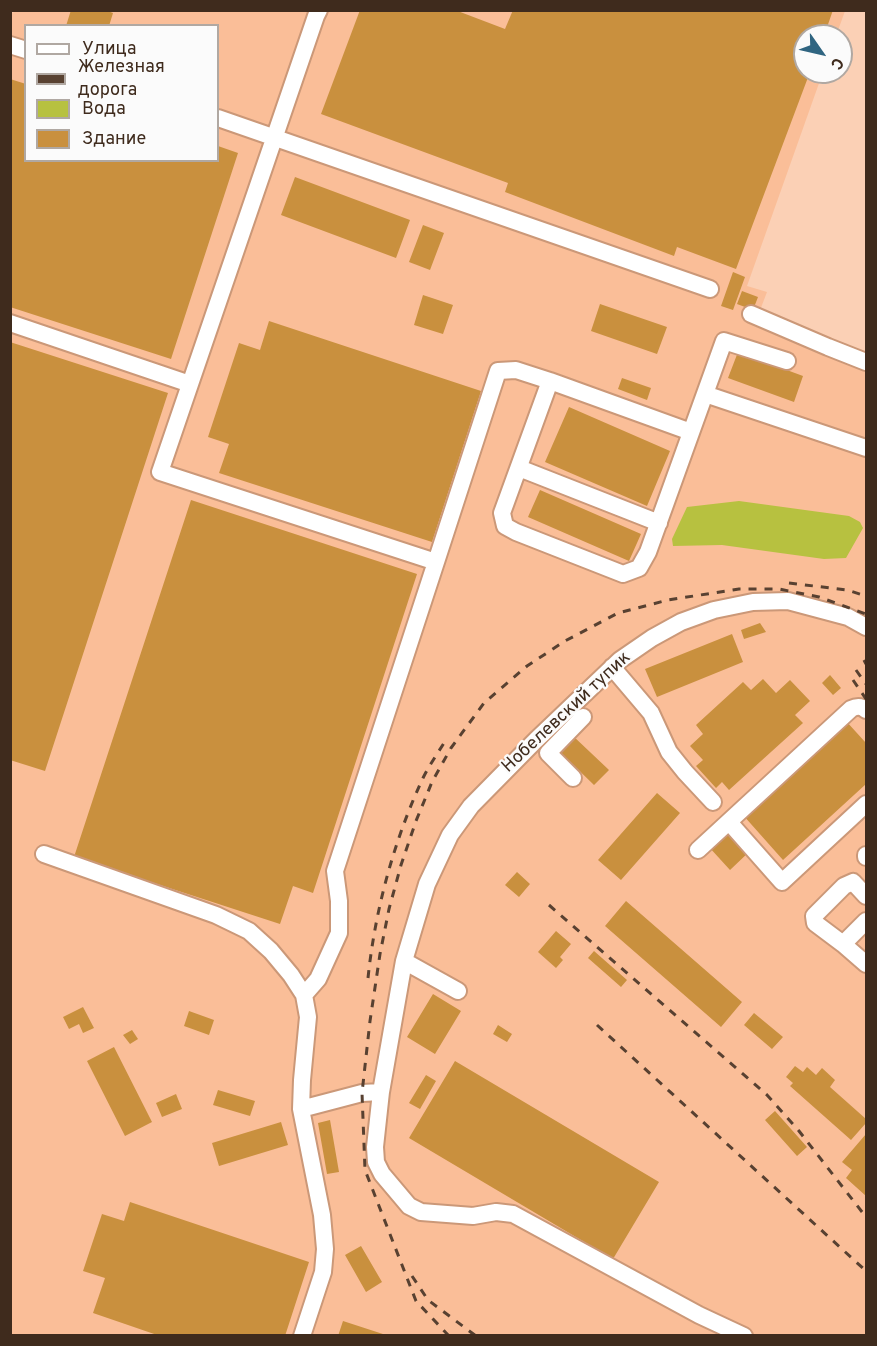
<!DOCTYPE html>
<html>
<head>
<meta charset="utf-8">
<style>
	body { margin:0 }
	#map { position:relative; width:877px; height:1346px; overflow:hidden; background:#fbd0b5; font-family:Overpass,sans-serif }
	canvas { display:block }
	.frame { position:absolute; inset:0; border:12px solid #3f2b1d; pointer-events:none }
	.legend { position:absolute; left:24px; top:24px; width:195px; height:138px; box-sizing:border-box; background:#fbfbfb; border:2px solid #b0a8a2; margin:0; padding:8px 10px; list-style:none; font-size:18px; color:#3f2b1d }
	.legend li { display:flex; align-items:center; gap:12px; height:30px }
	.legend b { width:30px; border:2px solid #b0a8a2 }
	.north { position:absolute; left:793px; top:24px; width:60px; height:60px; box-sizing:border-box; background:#fbfbfb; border:2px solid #b0a8a2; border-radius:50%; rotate:124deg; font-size:16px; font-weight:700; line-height:24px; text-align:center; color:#3f2b1d }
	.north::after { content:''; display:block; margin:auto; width:21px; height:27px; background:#306581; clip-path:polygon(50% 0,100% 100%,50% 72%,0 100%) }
</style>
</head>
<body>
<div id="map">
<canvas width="877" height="1346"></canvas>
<div class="frame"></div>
<ul class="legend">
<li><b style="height:8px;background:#fff"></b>Улица</li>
<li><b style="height:8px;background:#584131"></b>Железная дорога</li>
<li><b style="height:16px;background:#b7c140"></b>Вода</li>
<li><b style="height:16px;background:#c9903e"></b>Здание</li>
</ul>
<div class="north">С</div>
</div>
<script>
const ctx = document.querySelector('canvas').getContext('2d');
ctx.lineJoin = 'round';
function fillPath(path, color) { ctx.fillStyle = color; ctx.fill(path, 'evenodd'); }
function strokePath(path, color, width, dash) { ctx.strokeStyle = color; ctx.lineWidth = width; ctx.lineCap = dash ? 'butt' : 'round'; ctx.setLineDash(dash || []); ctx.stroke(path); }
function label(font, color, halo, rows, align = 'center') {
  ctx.font = font + ' Overpass,sans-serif'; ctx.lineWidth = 4.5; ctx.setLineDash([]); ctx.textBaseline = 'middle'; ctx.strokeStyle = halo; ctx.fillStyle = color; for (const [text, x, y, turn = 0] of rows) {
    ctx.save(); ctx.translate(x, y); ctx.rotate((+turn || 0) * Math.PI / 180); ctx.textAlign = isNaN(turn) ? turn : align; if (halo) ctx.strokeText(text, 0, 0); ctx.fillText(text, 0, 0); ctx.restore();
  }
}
fillPath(new Path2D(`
	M22 10 845 11 836 36H805V72H823L747 286 767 292 754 326 866 368V1335L11 1336V13ZM26 26H218V160H26Z`), '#fabe98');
fillPath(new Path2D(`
	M739 501 849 516 860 522 863 528 846 558 824 559 722 545 673 546 672 539 687 507Z`), '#b7c140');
fillPath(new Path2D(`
	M71 10H105L113 13 109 26H66Z
	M360 10H455L505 29 513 10H833L824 36H805V72H810L736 269 677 247 674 256 505 192 508 183 321 114Z
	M10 79 26 84V160H218V146L238 153 171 359 10 307Z
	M295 177 410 220 396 258 281 215Z
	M423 225 444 233 430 270 409 262Z
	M733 272 745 277 733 310 721 306Z
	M742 291 758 297 753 310 737 304Z
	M423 295 453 305 443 334 414 325Z
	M600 304 667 327 657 354 591 331Z
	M269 321 481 391 432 542 219 473 229 444 208 437 239 343 260 350Z
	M10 342 168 393 45 771 10 760Z
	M738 352 803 376 794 402 728 378Z
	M622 378 651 388 647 400 618 389Z
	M569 407 670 451 647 506 545 462Z
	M540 490 641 534 629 561 528 517Z
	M191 500 417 574 313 893 293 886 280 924 74 857Z
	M760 623 766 632 744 639 741 630Z
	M732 634 743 662 657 697 645 669Z
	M830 675 841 688 833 695 822 683Z
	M763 679 776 693 790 680 810 701 795 715 803 723 729 790 722 782 716 788 696 766 703 760 690 746 703 734 696 725 743 682 751 690Z
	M846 721 866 743V784L783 860 743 815Z
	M572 735 609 770 594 785 558 750Z
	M657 793 680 813 621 880 598 860Z
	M729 828 750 851 730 870 709 847Z
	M517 872 530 884 519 897 505 885Z
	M626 901 742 1002 721 1027 605 926Z
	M556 931 571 944 560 957 563 960 556 968 538 952Z
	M594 951 627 980 621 987 588 958Z
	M433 994 461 1011 435 1054 407 1037Z
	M83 1007 94 1028 83 1033 79 1024 69 1029 63 1017Z
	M189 1011 214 1020 209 1035 184 1026Z
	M754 1013 783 1037 772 1049 744 1025Z
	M498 1025 512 1034 507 1042 493 1034Z
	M132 1030 138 1039 130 1044 123 1035Z
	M114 1047 152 1122 125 1136 87 1061Z
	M455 1061 659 1182 613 1259 409 1138Z
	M795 1066 803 1072 807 1067 816 1075 822 1068 835 1080 830 1087 866 1119V1123L851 1140 790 1086 793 1083 786 1077Z
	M426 1075 436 1081 420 1109 409 1103Z
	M218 1090 255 1101 250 1116 213 1105Z
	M176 1094 182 1109 162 1117 156 1103Z
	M775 1111 807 1147 797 1156 765 1120Z
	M330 1120 339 1172 327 1174 318 1123Z
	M281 1122 288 1145 219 1166 212 1143Z
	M866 1134V1196L846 1178 852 1170 842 1162Z
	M130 1202 309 1262 285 1336H160L93 1313 105 1278 83 1271 102 1214 124 1221Z
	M361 1246 382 1282 366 1292 345 1255Z
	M343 1321 386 1335V1336H338Z`), '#c9903e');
const minor = new Path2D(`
	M10 45 26 50
	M218 118 710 289
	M751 314 828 347 866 362
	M10 323 190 384
	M705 394 866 448
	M691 432 550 381 502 513 505 526 516 532 623 574 639 568 648 552 724 341 787 361
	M519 468 659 523
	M436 562 498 371 516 370 550 381
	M612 667 651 713 669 752 685 772 713 802
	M573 778 548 753 583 717
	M729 822 782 882 866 804
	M698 850 851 709C857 706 861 706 866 710
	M44 854 216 915 249 931 271 951 291 975 304 995 308 1017 302 1080 301 1109 322 1215 325 1249 323 1272 302 1336
	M866 855V857
	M866 896 853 882 844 886 814 916 815 923 843 944 866 964
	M843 944 866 921
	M404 961 458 991
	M304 995 318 979 339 933V901L335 871 436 562 160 472 316 16 319 10
	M301 1109 362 1093 381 1092
	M744 1336 699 1315 513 1214 496 1212 473 1216 421 1212 409 1206 382 1174 376 1162 375 1147 381 1092 404 961 427 884 450 835 471 806 536 740 620 660 652 638 681 622 714 610 753 602 788 601 848 617 866 627`);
strokePath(minor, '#cb9878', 20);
strokePath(minor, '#fff', 16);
strokePath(new Path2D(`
	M789 583 847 590 866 596
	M864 660 866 664
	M856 670 866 684
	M853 680 866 699
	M549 905 767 1095 799 1131 866 1217
	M368 978C375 910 394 840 423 778 429 766 437 754 444 743
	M597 1025 866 1271
	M412 1276 428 1300 476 1336
	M449 1336 416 1301 365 1170 362 1093 370 1021 380 954 389 909 401 865 416 821 432 782 451 748 484 703 527 666 565 641 618 613 668 600 739 589H779L819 597 866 614`), '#584131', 3, [8, 8]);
label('18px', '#3f2b1d', '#fbfbfb', [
	["Нобелевский тупик",567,713,-43]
]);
</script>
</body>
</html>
